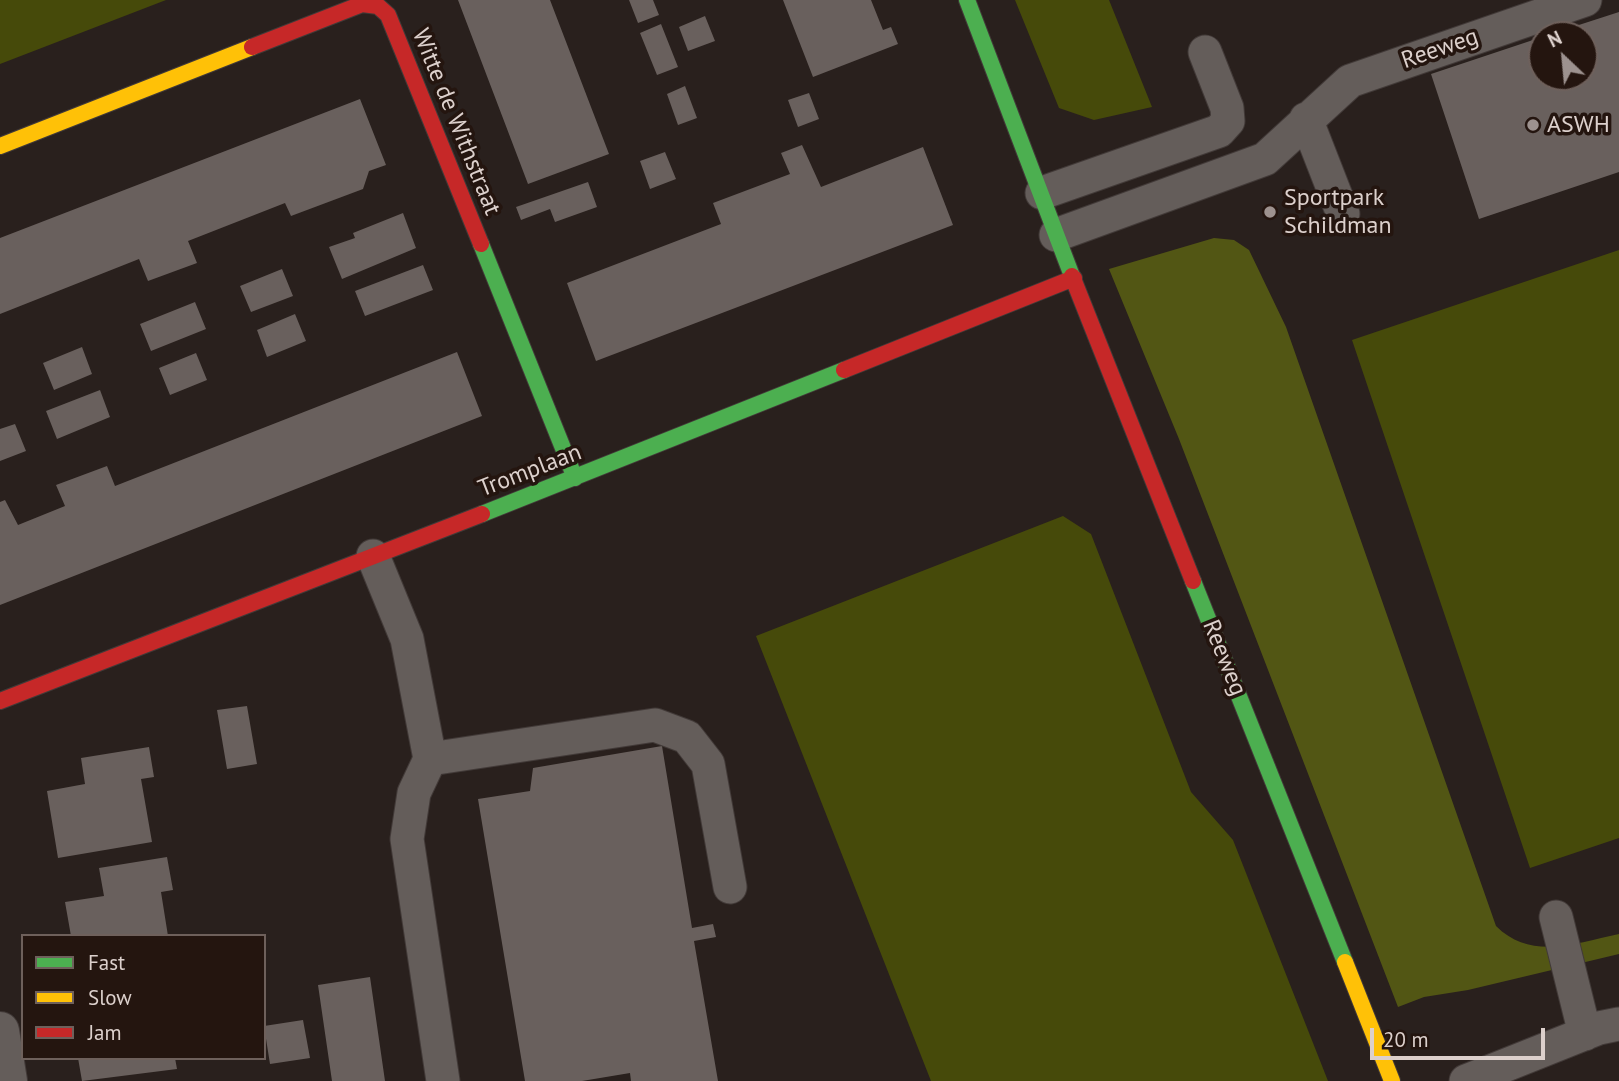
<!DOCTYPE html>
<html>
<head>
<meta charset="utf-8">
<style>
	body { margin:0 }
	#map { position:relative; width:1619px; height:1081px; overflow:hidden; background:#29201d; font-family:"PT Sans",sans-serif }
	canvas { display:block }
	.legend { position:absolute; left:21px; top:934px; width:245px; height:126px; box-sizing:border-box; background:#24150f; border:2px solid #6e605b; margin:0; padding:9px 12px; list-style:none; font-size:21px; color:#dcd0cc }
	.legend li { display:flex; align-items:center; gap:14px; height:35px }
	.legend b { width:35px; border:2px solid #6e605b }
	.north { position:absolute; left:1528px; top:21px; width:70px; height:70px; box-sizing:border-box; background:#24150f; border:2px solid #6e605b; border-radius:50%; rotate:334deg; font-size:19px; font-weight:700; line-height:28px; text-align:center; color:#dcd0cc }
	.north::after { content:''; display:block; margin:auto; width:24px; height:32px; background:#9d928f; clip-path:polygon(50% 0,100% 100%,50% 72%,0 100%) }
	.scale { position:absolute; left:1370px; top:1028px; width:175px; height:32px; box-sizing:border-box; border:4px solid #dcd0cc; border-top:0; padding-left:9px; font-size:21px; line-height:24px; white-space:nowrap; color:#dcd0cc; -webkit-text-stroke:5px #24150f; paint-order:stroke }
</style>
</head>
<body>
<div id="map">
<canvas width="1619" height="1081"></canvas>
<ul class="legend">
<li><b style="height:9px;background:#4caf50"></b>Fast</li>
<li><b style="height:9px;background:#ffc107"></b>Slow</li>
<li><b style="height:9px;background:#c62828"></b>Jam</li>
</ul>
<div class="north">N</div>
<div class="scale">20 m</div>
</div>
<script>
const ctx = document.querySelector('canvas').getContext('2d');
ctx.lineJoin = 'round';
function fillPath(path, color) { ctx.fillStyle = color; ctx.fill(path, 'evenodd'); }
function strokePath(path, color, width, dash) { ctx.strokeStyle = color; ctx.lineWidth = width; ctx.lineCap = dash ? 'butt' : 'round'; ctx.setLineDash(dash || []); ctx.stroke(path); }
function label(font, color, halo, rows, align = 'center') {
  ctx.font = font + ' "PT Sans",sans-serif'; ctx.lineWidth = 7; ctx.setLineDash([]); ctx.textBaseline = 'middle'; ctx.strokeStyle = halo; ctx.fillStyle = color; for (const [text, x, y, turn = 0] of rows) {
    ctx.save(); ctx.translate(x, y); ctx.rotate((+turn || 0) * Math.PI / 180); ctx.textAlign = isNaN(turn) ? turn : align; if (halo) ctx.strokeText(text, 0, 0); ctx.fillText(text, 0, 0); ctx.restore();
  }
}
fillPath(new Path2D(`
	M0 0H166L0 64Z
	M1015 0H1109L1152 107 1094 120 1059 108Z
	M1619 250V838L1530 868 1352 340Z
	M1063 516 1091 534 1191 792 1233 840 1328 1081H931L756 636Z`), '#464a0a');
fillPath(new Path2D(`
	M1214 238 1234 240 1249 250 1286 327 1496 926C1531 961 1576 943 1619 934V954L1468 990 1424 997 1398 1007 1179 439 1109 269Z`), '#525614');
fillPath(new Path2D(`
	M458 0H550L609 154 528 184Z
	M629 0H653L659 15 638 23Z
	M783 0H871L883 30 891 27 898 44 813 77Z
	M1619 12V172L1479 219 1431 74 1542 37V77H1584V35L1551 34Z
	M705 16 715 41 688 51 679 27Z
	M661 24 678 67 657 75 640 33Z
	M685 86 697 118 678 125 667 94Z
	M809 93 819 119 798 127 788 100Z
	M360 99 386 165 369 171 363 189 291 216 285 203 188 241 197 263 148 281 139 259 0 314V238Z
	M802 145 821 187 923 147 953 225 596 361 567 283 721 224 713 203 790 174 781 153Z
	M665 152 676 179 650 189 640 161Z
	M588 182 597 207 555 222 550 209 521 220 516 207Z
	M403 213 416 248 342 279 329 247 355 238 353 233Z
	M423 265 433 290 365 316 355 291Z
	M282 269 293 296 251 312 240 286Z
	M195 302 206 329 151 351 140 324Z
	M295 314 306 341 267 357 257 330Z
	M82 347 92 374 54 390 43 363Z
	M457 352 482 416 0 605V502L5 500 18 525 65 506 56 485 107 466 115 486Z
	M196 353 207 380 170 395 159 368Z
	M100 390 110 417 57 439 46 411Z
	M15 424 26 451 0 461V429Z
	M247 706 257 764 227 769 217 710Z
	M662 746 692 928 713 924 716 937 694 941 718 1081H631L630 1073 582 1081H525L478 799 530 791 533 768Z
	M149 747 154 777 141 779 152 842 58 858 47 791 85 784 81 758Z
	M167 857 173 890 161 892 168 936H71L65 902 104 896 99 868Z
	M370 977 385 1081H332L318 985Z
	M303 1020 310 1058 270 1064 264 1026Z
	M78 1058H175L177 1069 82 1081Z`), '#69605d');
const lane = new Path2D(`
	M1306 119 1343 214
	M1042 193 1219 131 1228 121 1227 108 1205 52
	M1056 235 1265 159 1350 81 1585 0
	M373 556 407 639 430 759 414 793 407 839 443 1081
	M430 759 655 725 687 737 708 764 730 887
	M1556 917 1585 1034
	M1466 1081 1599 1028 1619 1024`);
const street = new Path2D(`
	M0 1031 8 1081`);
const fast = new Path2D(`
	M967 0 1072 276
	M481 244 575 478
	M482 514 844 370
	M1193 581 1345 962`);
const slow = new Path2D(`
	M0 146 252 47
	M1345 962 1392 1081`);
const jam = new Path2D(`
	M252 47 362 4 378 6 388 15 481 244
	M1072 276 1193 581
	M844 370 1074 278
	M0 701 482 514`);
strokePath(lane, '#423a38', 35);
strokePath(street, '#423a38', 40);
strokePath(fast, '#423a38', 18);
strokePath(slow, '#423a38', 18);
strokePath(jam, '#423a38', 18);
strokePath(lane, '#645d5a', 33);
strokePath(street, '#645d5a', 38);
strokePath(fast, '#4caf50', 16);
strokePath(slow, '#ffc107', 16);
strokePath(jam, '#c62828', 16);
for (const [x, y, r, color] of [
	[1533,125,7,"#9d928f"],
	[1270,212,7,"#9d928f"]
]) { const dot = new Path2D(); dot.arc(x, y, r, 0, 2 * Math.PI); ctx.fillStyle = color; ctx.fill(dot); strokePath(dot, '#24150f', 2.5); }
label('24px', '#dcd0cc', '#24150f', [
	["Reeweg",1440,49,-19],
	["Witte de Withstraat",456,122,68],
	["Tromplaan",530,471,-21],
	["Reeweg",1224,658,68]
]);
label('24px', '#dcd0cc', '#24150f', [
	["ASWH",1547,125],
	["Sportpark",1284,198],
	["Schildman",1284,226]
], 'left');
</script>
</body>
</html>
